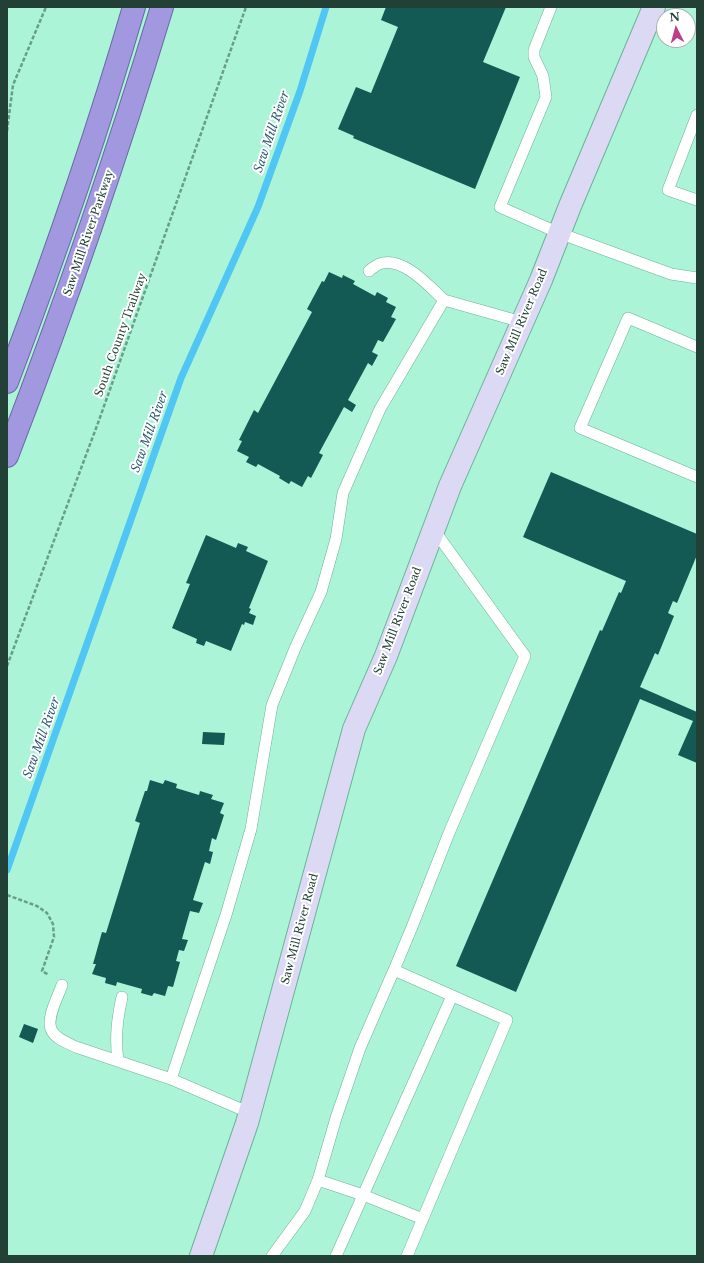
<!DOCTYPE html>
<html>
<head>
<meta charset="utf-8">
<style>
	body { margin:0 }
	#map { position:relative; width:704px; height:1263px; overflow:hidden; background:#abf4d7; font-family:"Libre Baskerville",serif }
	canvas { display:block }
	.frame { position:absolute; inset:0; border:8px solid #224035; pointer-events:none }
	.north { position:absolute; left:656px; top:8px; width:40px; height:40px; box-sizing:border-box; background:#fff; border:1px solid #a7b3ae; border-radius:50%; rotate:354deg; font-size:11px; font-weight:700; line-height:16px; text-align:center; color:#224035 }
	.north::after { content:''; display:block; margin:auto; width:14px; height:18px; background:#bd3e8a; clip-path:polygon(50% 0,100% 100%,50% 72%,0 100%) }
</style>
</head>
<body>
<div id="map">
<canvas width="704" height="1263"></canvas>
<div class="frame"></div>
<div class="north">N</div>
</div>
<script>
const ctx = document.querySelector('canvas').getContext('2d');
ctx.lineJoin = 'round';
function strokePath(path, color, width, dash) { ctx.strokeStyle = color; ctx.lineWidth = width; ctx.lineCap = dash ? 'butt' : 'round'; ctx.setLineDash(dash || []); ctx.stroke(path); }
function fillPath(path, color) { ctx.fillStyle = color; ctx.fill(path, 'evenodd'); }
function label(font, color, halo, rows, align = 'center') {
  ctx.font = font + ' "Libre Baskerville",serif'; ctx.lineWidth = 4; ctx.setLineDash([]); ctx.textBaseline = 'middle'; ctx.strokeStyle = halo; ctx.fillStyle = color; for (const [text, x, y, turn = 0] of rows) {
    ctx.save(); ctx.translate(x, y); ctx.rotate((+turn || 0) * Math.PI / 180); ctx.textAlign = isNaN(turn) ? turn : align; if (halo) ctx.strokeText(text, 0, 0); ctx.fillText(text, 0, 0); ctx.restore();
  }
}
strokePath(new Path2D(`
	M7 870 181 378 258 207 300 91 326 7`), '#50c6f4', 7);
fillPath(new Path2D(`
	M386 7H506L483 62 520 77 475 189 353 138 354 136 338 129 356 87 371 93 398 27 381 20Z
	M329 272 342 278 343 275 355 281 353 284 375 296 377 292 388 298 386 302 396 307 391 317 396 319 383 342 378 340 372 352 378 355 372 366 368 363 348 400 356 405 352 412 344 407 319 453 323 455 311 478 308 476 302 487 291 481 289 484 279 478 280 476 258 464 256 467 246 462 249 457 237 451 242 441 239 440 254 410 258 413 312 312 307 309 322 281 324 282Z
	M551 472 697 534V555L677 603 673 601 668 613 674 616 658 655 655 653 640 687 697 712V763L678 755 693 721 640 699 516 992 456 966 600 630 602 631 619 592 621 593 626 581 523 537Z
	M206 535 236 548 238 543 248 547 246 551 268 561 249 608 251 609 249 613 256 616 253 625 245 622 244 625 242 624 231 651 206 641 204 646 196 643 197 639 172 628 190 584 186 583Z
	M203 732 225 733 224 745 202 744Z
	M150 780 163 784 165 780 177 784 176 788 199 795 200 791 213 795 211 799 224 803 220 813 224 815 216 840 212 838 209 851 213 852 210 864 205 862 193 900 203 903 199 913 190 911 182 939 188 940 184 951 179 950 176 961 180 962 173 987 168 986 165 996 154 993 152 996 141 993 142 989 117 982 116 986 105 983 106 978 92 974 96 964H93L102 932 106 933 140 823 135 821 145 791H147Z
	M24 1024 38 1029 33 1043 19 1037Z`), '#135954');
const service = new Path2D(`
	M551 7 534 50V57L543 76 546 97 500 207 559 233 671 274 697 278
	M697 115 668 190 697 200
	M369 271C372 268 376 266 379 264 402 255 429 286 444 300
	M697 347 628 318 580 428 697 477
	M62 985C58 997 45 1020 52 1031 56 1039 68 1043 76 1047L171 1079
	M118 1061C115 1038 117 1020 122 997
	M250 1113 171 1079 226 915 251 829 272 705 296 646 321 592 336 539 343 493 380 409 444 300 522 322
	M318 1180 336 1118 360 1048 394 970
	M272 1256 305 1211 318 1180 363 1195 423 1219
	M336 1256 452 996
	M407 1256 507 1020 394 970 412 927 449 833 525 656 434 530`);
const secondary = new Path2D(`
	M201 1256 247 1123 354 729 386 656 450 486 541 280 570 206 654 7`);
const trunk = new Path2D(`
	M7 382C54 258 97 134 134 7
	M7 456C64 308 116 159 162 7`);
strokePath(service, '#6bb397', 12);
strokePath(secondary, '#6bb397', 24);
strokePath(trunk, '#6669a0', 24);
strokePath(new Path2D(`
	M7 131 13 85 46 7
	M7 666 98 423 246 7
	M7 895 37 906 47 913 53 924 54 937 42 971 49 975`), '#699e89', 2.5, [4, 2]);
strokePath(service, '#fff', 11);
strokePath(secondary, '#dcd9f4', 22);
strokePath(trunk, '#a298e0', 22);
label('11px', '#224035', '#fff', [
	["Saw Mill River Parkway",89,233,-71],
	["Saw Mill River Road",522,322,-67],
	["South County Trailway",121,335,-70],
	["Saw Mill River Road",398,621,-69],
	["Saw Mill River Road",300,929,-75]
]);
label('italic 12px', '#2d5d71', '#fff', [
	["Saw Mill River",272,132,-71],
	["Saw Mill River",150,432,-70],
	["Saw Mill River",42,738,-70]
]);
</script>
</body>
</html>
